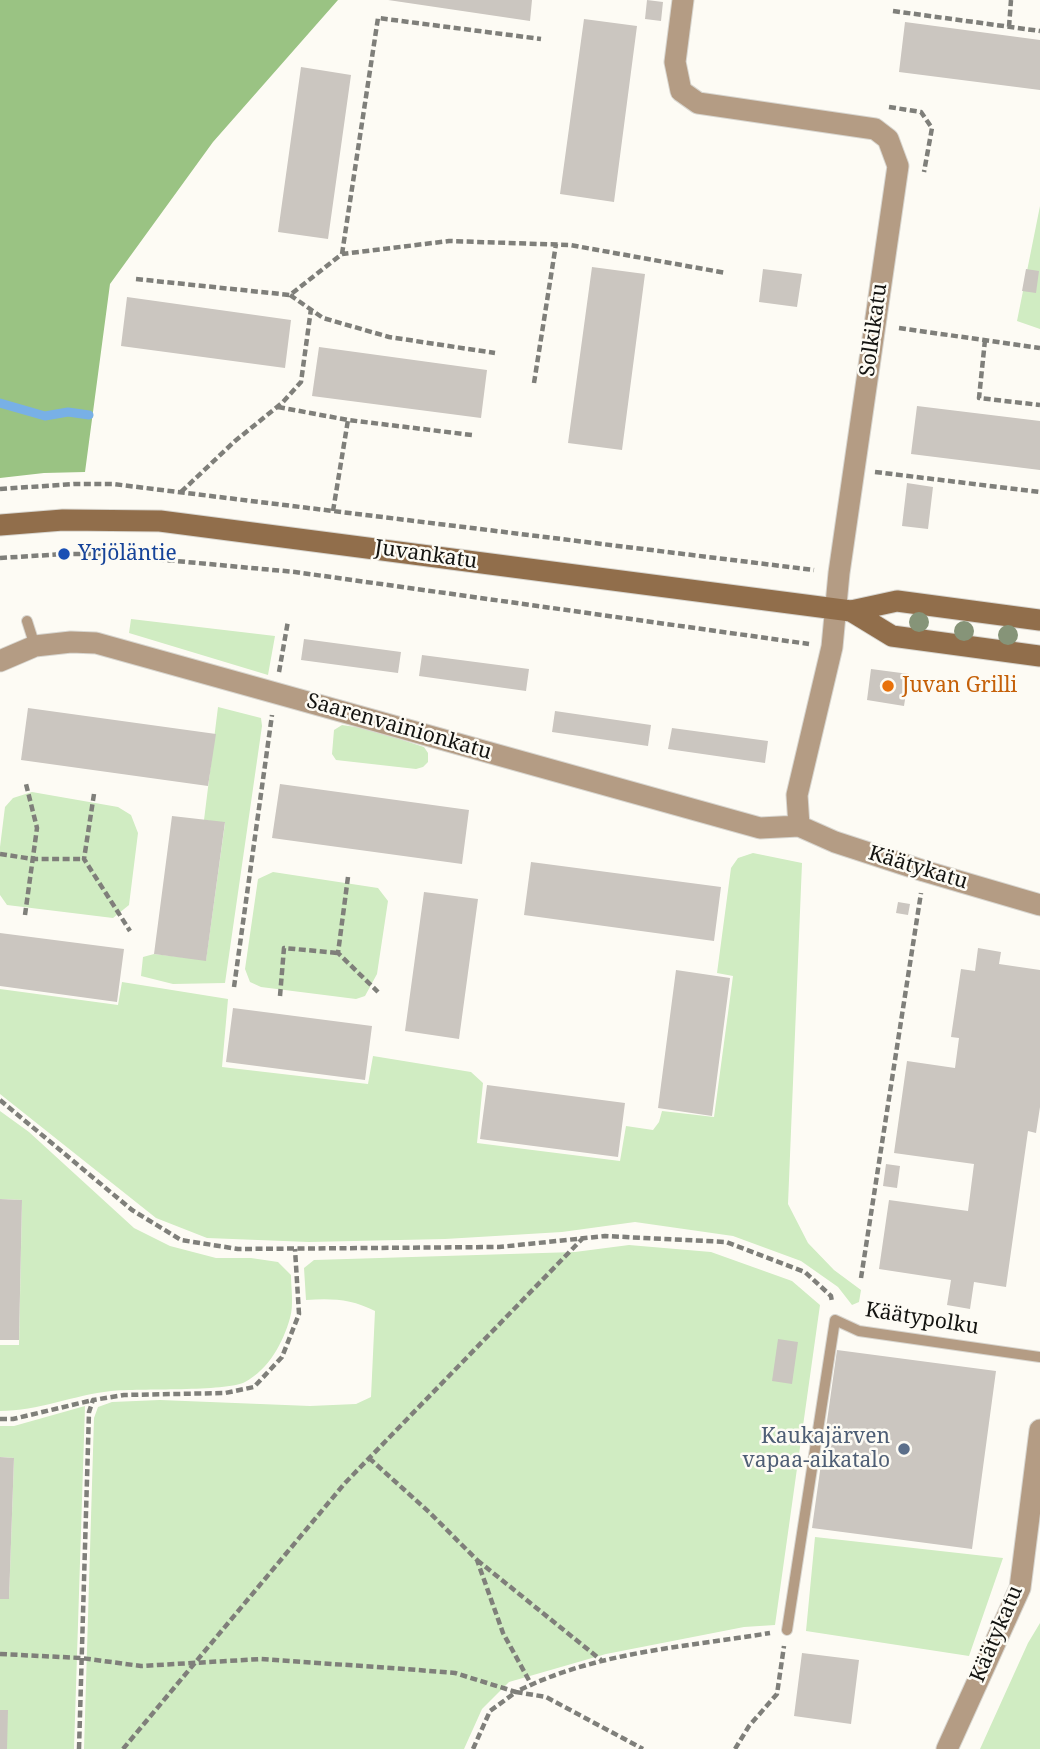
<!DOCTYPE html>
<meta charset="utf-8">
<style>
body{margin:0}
canvas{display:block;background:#fdfbf4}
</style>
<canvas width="1040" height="1749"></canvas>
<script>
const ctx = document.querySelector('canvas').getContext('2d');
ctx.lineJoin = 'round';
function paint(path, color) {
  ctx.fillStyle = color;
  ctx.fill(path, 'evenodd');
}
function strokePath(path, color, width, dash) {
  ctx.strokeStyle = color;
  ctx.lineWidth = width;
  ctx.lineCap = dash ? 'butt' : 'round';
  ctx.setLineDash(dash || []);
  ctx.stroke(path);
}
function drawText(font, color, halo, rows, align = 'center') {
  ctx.font = font + ' "Noto Serif",serif';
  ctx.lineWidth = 5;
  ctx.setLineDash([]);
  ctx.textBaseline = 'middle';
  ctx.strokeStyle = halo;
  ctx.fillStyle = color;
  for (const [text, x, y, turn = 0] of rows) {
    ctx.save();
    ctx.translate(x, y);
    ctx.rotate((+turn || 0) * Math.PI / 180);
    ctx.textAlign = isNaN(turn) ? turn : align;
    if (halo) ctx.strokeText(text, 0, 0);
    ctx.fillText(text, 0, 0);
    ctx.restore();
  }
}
paint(new Path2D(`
 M1040 206V329L1017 321Z
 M131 619 275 636 268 675 129 633Z
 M218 707 261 718 262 726 225 983 173 984 141 976 143 957 154 954 206 960 225 823 204 820Z
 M342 725 369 729 424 747 428 753V762L423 767 416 769 336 760 332 754 334 730Z
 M32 792 118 807 131 815 138 833 129 905 113 918 7 905 0 895V847L5 807 13 798Z
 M753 853 802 863 788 1204 808 1243 834 1270 861 1290 859 1302 852 1305 838 1287 801 1261 733 1236 635 1222 562 1232 445 1239 309 1242 207 1238 156 1218 0 1094V989L118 1005 122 982 228 999 222 1067 368 1084 373 1056 471 1072 483 1083 477 1143 620 1161 626 1126 653 1130 659 1122 662 1111 714 1117 733 976 717 973 731 868 738 858Z
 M273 872 378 888 388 901 377 974 365 996 356 999 261 987 250 982 245 969 258 879Z
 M0 1111 29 1132 134 1228 170 1246 216 1258H251L278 1262 291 1275C291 1288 294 1305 290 1318 283 1343 269 1369 245 1382 225 1392 140 1388 111 1391 74 1395 38 1411 0 1411V1345H19L22 1200 0 1199Z
 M629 1245 711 1252 792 1281 820 1305 775 1625 744 1627 606 1654 509 1682 482 1709 464 1749H84L94 1418 98 1407 112 1402 160 1400 310 1406 356 1404 371 1397 375 1311C352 1299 331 1298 306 1300L304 1268 314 1260 575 1252Z
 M85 1406 74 1749H7V1710H0V1599H9L14 1458 0 1457V1426H14Z
 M815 1537 1003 1558 969 1656 806 1631Z
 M1040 1623V1749H980L1028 1643Z`), '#d0ecc2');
paint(new Path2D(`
 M0 0H338L213 142 110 284 85 472 44 473 0 478Z`), '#9ac383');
strokePath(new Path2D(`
 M0 403 45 416 68 412 89 415`), '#78b0e6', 9);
paint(new Path2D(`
 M388 0H532L530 21Z
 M647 0 663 2 661 21 645 19Z
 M584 19 637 26 614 202 560 194Z
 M905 22 1040 40V90L899 72Z
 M301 67 351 75 328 239 278 232Z
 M592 267 645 274 622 450 568 443Z
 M763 269 802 274 797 307 759 302Z
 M1026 269 1039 271 1036 293 1022 291Z
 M127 297 291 320 285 368 121 346Z
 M319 347 487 370 481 418 312 396Z
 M917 406 1040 421V470L911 454Z
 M907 483 933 487 928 529 902 526Z
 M304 639 401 652 398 673 301 660Z
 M422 655 529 669 526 691 419 676Z
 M871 669 909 674 904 706 867 700Z
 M28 708 216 734 208 786 21 760Z
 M555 711 651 725 648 746 552 732Z
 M672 728 768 741 765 763 668 749Z
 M280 784 469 810 462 864 272 838Z
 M172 816 225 822 206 961 154 954Z
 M531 862 721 887 714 941 524 915Z
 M424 892 478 899 459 1039 405 1031Z
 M898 902 910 904 908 915 896 913Z
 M0 933 124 949 117 1002 0 986Z
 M978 948 1001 952 999 964 1040 970V1107L1036 1133 1028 1131 1006 1287 974 1282 970 1309 947 1305 951 1280 879 1269 889 1200 968 1211 974 1164 894 1153 907 1061 955 1068 959 1038 951 1037 961 969 975 971Z
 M676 970 730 978 712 1116 658 1108Z
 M233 1008 372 1026 365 1080 226 1062Z
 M487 1085 625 1103 618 1157 480 1139Z
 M886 1164 900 1166 897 1188 883 1186Z
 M0 1199 22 1200 19 1340H0Z
 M778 1339 798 1342 792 1384 772 1381Z
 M837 1350 996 1371 972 1549 812 1528Z
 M0 1457 14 1458 9 1599H0Z
 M802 1653 859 1660 851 1724 794 1716Z
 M0 1710H8L7 1749H0Z`), '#cbc6c0');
const lane = new Path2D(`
 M27 621 35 646
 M787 1630 835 1320 859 1331 1040 1357`);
const street = new Path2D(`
 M683 0 675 62 681 91 698 103 875 129 888 139 898 166 839 573 832 647 797 795 799 826
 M0 661 35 646 71 642 96 643 760 828 799 826 835 842 924 871 1040 905
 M947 1749 1020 1588 1040 1430`);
const secondary = new Path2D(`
 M0 525 63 520 160 521 851 611 897 601 1040 620
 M851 611 892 636 1040 656`);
strokePath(lane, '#d8d6d0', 12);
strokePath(street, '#d8d6d0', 23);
strokePath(secondary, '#d8d6d0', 23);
strokePath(new Path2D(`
 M893 11 1040 31
 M1009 27 1011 0
 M889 107 921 112 932 128 924 172
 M342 254 378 18 541 39
 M136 279 290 295 342 254 449 241 570 245 726 273
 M290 295 323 318 389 337 495 353
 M899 328 1040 348
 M985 340 979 398 1040 405
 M534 383 556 244
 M278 407 348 420 472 435
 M875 472 1040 492
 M0 489 74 484H113L814 570
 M181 492 235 441 282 403 301 382 311 309
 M333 511 348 420
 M0 558 64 554H100L295 572 809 644
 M279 672 288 621
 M94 794 84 859 130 931
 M0 854 33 859H84
 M348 877 338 953 378 992
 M25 915 37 828 26 784
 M234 987 272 715
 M280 996 284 948 338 953
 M0 1100 132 1210 181 1240 238 1249 499 1247 605 1236 726 1242 805 1272 831 1296 832 1302
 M861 1278 921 893
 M0 1419H13L93 1400
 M369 1458 429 1512 477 1560 503 1633 531 1684
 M477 1560 601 1660
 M0 1654 81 1658 141 1666 261 1659 405 1669 455 1673 516 1692C594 1652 685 1647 770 1633
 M79 1749 89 1412 93 1400 124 1395 225 1393 254 1387 282 1357 299 1314 295 1249
 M123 1749 345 1483 582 1239
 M473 1749 490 1711 516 1692 546 1697 643 1749
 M735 1749 749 1726 777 1694 784 1646`), '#7f7f7a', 4.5, [7, 3.5]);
strokePath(lane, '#b49c84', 10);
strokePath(street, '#b49c84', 21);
strokePath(secondary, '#916e4b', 21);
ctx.fillStyle = '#869478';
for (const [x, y] of [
 [919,622],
 [964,631],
 [1008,635]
]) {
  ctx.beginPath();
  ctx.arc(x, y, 10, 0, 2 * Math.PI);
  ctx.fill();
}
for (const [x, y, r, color] of [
 [64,554,7,"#1a4fb4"],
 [888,686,7,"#e8710a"],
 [904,1449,7,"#5c6f8a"]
]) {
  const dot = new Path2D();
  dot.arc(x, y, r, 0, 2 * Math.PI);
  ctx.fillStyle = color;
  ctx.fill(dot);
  strokePath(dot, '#fdfbf4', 2.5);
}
drawText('21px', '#141411', '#fdfbf4', [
 ["Solkikatu",874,330,-82],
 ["Juvankatu",426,555,8],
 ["Saarenvainionkatu",399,727,16],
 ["Käätykatu",918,868,17],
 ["Käätypolku",922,1319,9],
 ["Käätykatu",997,1634,-67]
]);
drawText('21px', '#164399', '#fdfbf4', [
 ["Yrjöläntie",78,554]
], 'left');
drawText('21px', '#c56008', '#fdfbf4', [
 ["Juvan Grilli",902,686]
], 'left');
drawText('21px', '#4e5e75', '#fdfbf4', [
 ["Kaukajärven",890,1437],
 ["vapaa-aikatalo",890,1461]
], 'right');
</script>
